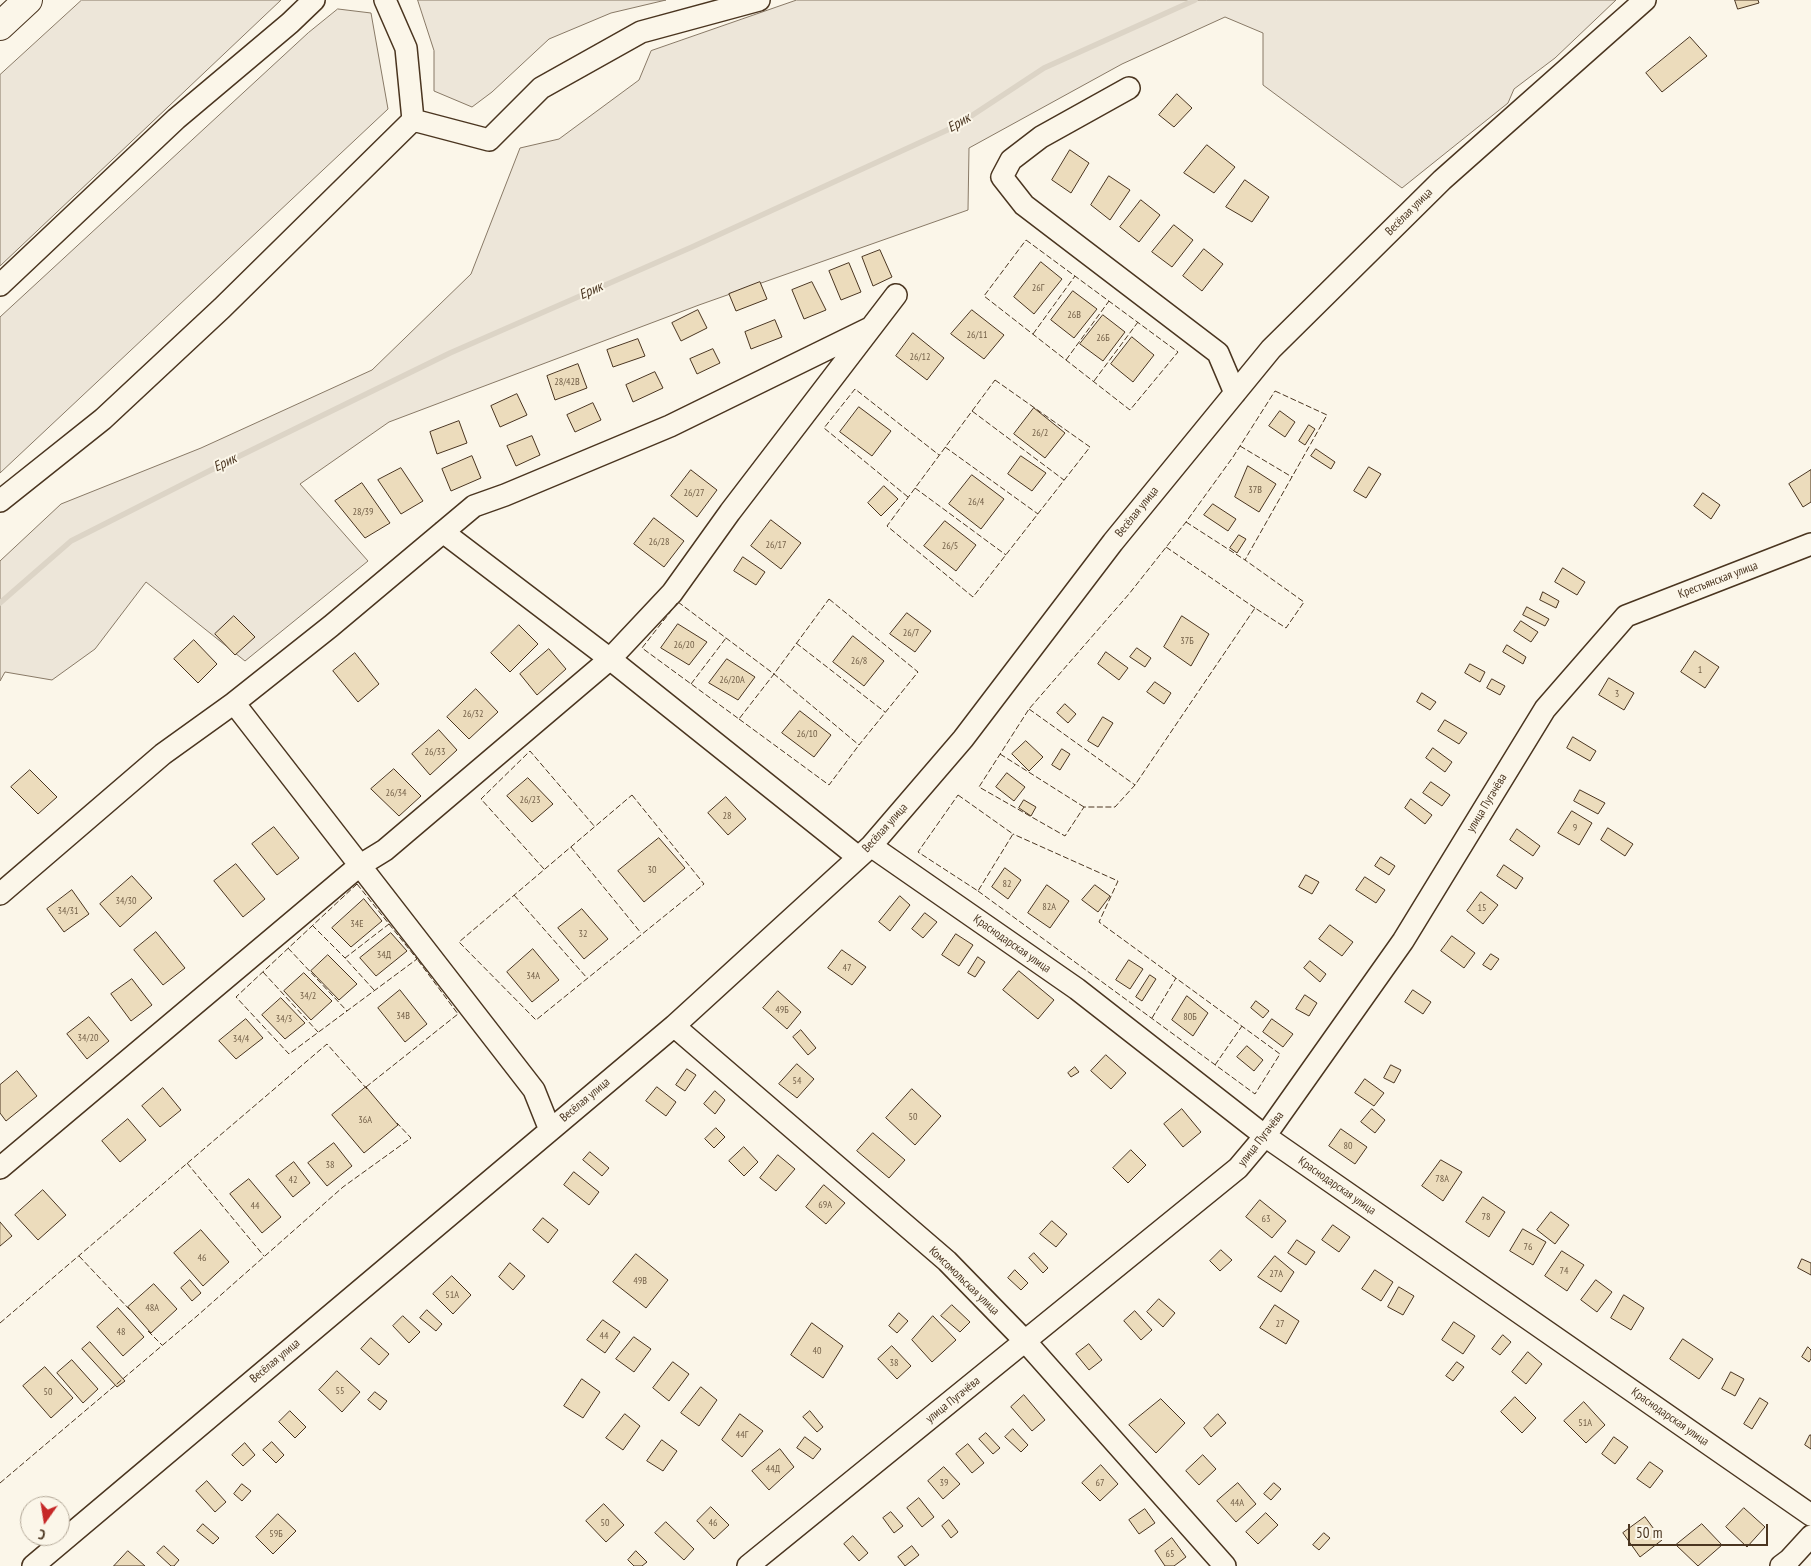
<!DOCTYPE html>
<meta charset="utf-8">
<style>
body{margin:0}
#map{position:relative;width:1811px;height:1566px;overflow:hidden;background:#fbf6e9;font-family:"PT Sans Narrow",sans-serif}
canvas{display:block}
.north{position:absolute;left:20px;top:1496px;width:50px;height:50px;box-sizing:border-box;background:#fbf6e9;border:1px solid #b4a999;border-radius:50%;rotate:193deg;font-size:14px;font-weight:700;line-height:20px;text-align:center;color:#4a3520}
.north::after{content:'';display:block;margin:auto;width:18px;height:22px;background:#c62828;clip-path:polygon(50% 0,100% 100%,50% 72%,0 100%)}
.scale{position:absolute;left:1628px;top:1524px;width:140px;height:22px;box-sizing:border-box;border:2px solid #4a3520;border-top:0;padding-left:6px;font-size:15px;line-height:18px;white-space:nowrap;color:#4a3520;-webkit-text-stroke:4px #fbf6e9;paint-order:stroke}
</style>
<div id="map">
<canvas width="1811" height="1566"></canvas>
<div class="north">С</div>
<div class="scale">50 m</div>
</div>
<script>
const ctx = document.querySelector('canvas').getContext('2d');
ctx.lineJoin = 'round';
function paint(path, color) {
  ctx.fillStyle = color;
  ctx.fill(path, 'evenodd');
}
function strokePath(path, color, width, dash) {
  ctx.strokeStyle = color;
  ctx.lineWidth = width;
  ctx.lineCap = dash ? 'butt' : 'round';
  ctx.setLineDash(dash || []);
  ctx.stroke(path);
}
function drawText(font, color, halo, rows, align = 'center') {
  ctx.font = font + ' "PT Sans Narrow",sans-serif';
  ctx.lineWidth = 4;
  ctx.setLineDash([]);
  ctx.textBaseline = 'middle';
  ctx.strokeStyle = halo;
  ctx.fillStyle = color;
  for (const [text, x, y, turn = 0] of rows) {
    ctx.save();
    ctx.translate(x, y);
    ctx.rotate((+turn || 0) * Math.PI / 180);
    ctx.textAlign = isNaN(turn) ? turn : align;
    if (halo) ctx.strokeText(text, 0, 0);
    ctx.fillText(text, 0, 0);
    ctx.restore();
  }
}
const green = new Path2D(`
 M82 0H281L0 266V75Z
 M418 0H666L611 13 549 39 492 92 472 107 434 91V51Z
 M797 0H1616L1555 58 1514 89 1508 103 1402 188 1263 85V33L1225 17 1122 64 969 148 968 210 699 305 389 422 300 484 368 561 245 661 146 582 95 649 52 680 5 672 0 681V561L61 504 201 448 372 370 471 274 520 148 559 139 639 80 651 51Z
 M338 9 371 13 388 109 0 473V317L308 33Z`);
paint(green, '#ede6d9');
strokePath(green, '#887966', 1);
strokePath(new Path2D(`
 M0 603 71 541 215 468 450 353 692 247 956 126 1044 68 1195 0`), '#dcd4c6', 5.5);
const building = new Path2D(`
 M1735 0H1758L1759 3 1738 9Z
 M1690 37 1707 56 1662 92 1646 73Z
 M1177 94 1192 108 1174 127 1159 115Z
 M1207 145 1235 167 1214 193 1184 173Z
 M1070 150 1089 163 1071 193 1052 180Z
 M1109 176 1130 190 1110 220 1091 205Z
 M1245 180 1269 197 1252 222 1226 207Z
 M1141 200 1160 215 1139 242 1120 227Z
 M1174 225 1193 240 1172 267 1152 252Z
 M1204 249 1223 264 1202 291 1183 276Z
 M880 250 892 277 873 286 862 257Z
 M1041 262 1062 279 1034 314 1014 297Z
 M849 263 861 292 841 300 829 271Z
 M760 282 767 299 736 311 729 294Z
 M812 282 826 310 804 319 792 290Z
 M1073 291 1097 309 1074 338 1051 320Z
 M698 310 707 328 681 341 672 323Z
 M972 310 1004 335 984 359 951 334Z
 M1103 315 1125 332 1103 361 1080 344Z
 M775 320 782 337 751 349 745 332Z
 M913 333 944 358 927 380 896 356Z
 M1132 337 1154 355 1133 382 1111 364Z
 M638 339 645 356 613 367 607 350Z
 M713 349 720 363 697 374 690 359Z
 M578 364 587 388 555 400 547 376Z
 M655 372 663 388 633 402 626 385Z
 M517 394 527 415 500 427 491 406Z
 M593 403 601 420 575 432 567 415Z
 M859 407 891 431 872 456 840 432Z
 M1034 408 1065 433 1045 458 1014 434Z
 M1280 411 1295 422 1285 437 1269 426Z
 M459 421 467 443 437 454 430 432Z
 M1309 425 1315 429 1305 445 1299 441Z
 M532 436 540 455 516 466 507 446Z
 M1316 449 1335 462 1331 469 1311 456Z
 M472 456 481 478 451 491 442 469Z
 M1021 456 1046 473 1032 491 1008 474Z
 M1248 466 1276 484 1259 512 1235 497Z
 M1369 467 1381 474 1366 498 1354 491Z
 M401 468 423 501 401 514 378 480Z
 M691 470 717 490 697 517 671 496Z
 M1811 470V502L1803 507 1789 484Z
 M972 475 1004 499 981 529 949 504Z
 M362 483 390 523 365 538 335 501Z
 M884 486 898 499 881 516 868 503Z
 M1703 493 1720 505 1711 519 1694 506Z
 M1213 504 1236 519 1228 531 1204 515Z
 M654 518 684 541 664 567 634 544Z
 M771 520 801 543 781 569 751 546Z
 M945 521 976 545 956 571 924 546Z
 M1239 535 1246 539 1237 553 1230 548Z
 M743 557 765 572 756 585 734 571Z
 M1563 568 1585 582 1577 595 1555 582Z
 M1543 592 1559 601 1556 608 1540 600Z
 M1527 607 1549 619 1545 626 1523 615Z
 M907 613 931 631 915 652 890 634Z
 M234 616 255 637 235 655 215 634Z
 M1182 616 1209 634 1191 666 1164 647Z
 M1521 621 1538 632 1531 642 1514 631Z
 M678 624 707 642 689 665 661 648Z
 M519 625 538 644 510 672 491 653Z
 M853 636 884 661 864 686 833 662Z
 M194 640 217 664 198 683 174 659Z
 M1507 645 1526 657 1523 664 1503 652Z
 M1137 648 1151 658 1145 667 1130 657Z
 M549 649 566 669 537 695 520 674Z
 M1695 651 1719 667 1705 688 1681 672Z
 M1106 652 1128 668 1119 680 1098 664Z
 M355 653 379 684 358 702 333 671Z
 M727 659 755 677 738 700 709 683Z
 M1470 664 1485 672 1480 682 1465 673Z
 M1609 678 1634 693 1624 710 1599 695Z
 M1492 679 1505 686 1500 695 1487 688Z
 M1155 682 1171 693 1164 704 1147 692Z
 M476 689 498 712 469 739 447 717Z
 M1422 693 1436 702 1430 710 1417 702Z
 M1065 704 1076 714 1068 723 1057 713Z
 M800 711 831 735 814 757 782 733Z
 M1103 717 1113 723 1098 747 1088 741Z
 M1445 720 1467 733 1459 744 1438 731Z
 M439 730 457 750 430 775 412 754Z
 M1573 737 1596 751 1590 761 1567 748Z
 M1026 741 1043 757 1029 771 1012 754Z
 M1433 748 1452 762 1445 772 1426 758Z
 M1062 749 1070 754 1060 770 1052 765Z
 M394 769 421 796 399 816 371 789Z
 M30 770 57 797 38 814 11 787Z
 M1007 773 1025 787 1014 801 996 787Z
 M528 778 553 804 532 822 507 796Z
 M1431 782 1450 795 1442 806 1423 793Z
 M1580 790 1605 803 1598 814 1574 801Z
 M726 797 746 819 728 835 708 813Z
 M1411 799 1432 815 1425 824 1405 808Z
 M1024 800 1036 807 1031 816 1019 808Z
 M1572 811 1592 823 1579 845 1558 833Z
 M274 827 299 858 277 875 252 844Z
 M1608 828 1633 844 1625 856 1601 840Z
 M1517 829 1540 846 1533 856 1510 840Z
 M659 838 685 868 644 902 618 871Z
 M1381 857 1395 866 1389 875 1375 866Z
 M236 864 265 899 243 917 214 881Z
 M1504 865 1523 878 1516 889 1497 876Z
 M1005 868 1021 880 1008 899 992 887Z
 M1306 875 1319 882 1312 894 1299 887Z
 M132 876 152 898 120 927 100 904Z
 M1365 877 1385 890 1376 903 1356 890Z
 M1047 885 1069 901 1050 928 1028 913Z
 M1095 885 1110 896 1098 912 1082 900Z
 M72 890 89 914 64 932 47 909Z
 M1481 892 1498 905 1483 924 1467 911Z
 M900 896 910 905 890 931 879 922Z
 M364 899 382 921 351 947 332 928Z
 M582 909 608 939 584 959 558 928Z
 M925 913 937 922 923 938 912 929Z
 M1330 925 1353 942 1342 956 1319 939Z
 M156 932 185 968 163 985 134 950Z
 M391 933 407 951 376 976 360 958Z
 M956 934 973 945 959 966 942 955Z
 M1452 936 1475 953 1464 968 1441 951Z
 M533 949 559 980 532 1002 507 972Z
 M842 950 866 967 852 985 828 968Z
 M1491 954 1499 959 1491 970 1483 965Z
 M328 955 357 984 339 1000 311 971Z
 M978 957 985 962 975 977 968 973Z
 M1129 960 1143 969 1130 989 1116 980Z
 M1310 961 1326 974 1320 982 1304 968Z
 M1019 971 1054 1000 1038 1019 1003 990Z
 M304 973 332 1001 311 1020 284 991Z
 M1150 975 1156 979 1142 1001 1136 997Z
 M132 979 152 1005 131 1021 111 994Z
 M400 990 427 1024 405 1042 378 1008Z
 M1413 990 1431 1002 1423 1014 1405 1002Z
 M778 991 801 1012 787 1029 763 1008Z
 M1305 995 1317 1003 1309 1016 1296 1009Z
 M1187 996 1208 1013 1193 1036 1172 1020Z
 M281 998 305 1023 285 1039 262 1015Z
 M1256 1001 1269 1011 1263 1018 1251 1008Z
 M89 1017 109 1041 87 1059 67 1034Z
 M246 1019 263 1038 236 1059 219 1041Z
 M1272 1019 1293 1034 1283 1047 1263 1032Z
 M801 1030 816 1048 808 1055 793 1037Z
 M1247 1046 1263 1060 1254 1071 1237 1057Z
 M1106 1055 1126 1073 1111 1089 1091 1071Z
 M797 1064 814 1079 797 1098 779 1084Z
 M1391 1065 1401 1070 1394 1083 1384 1078Z
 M1075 1067 1079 1072 1071 1077 1068 1073Z
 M687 1069 696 1075 685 1091 676 1085Z
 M17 1071 37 1096 6 1121 0 1113V1085Z
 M1365 1079 1384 1093 1374 1106 1355 1093Z
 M366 1087 398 1125 364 1153 332 1115Z
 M657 1087 676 1102 666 1116 646 1101Z
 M163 1088 181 1110 160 1127 142 1106Z
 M912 1089 941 1116 915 1145 886 1118Z
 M715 1091 725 1100 715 1114 704 1104Z
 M1182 1109 1201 1132 1183 1147 1164 1124Z
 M1372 1109 1385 1120 1375 1133 1361 1122Z
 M128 1119 146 1140 120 1162 102 1141Z
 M716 1128 725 1137 714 1148 705 1139Z
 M1341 1129 1367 1147 1355 1164 1329 1146Z
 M873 1133 905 1160 889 1178 857 1151Z
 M334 1143 352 1166 327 1186 308 1163Z
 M744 1147 758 1162 744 1176 729 1161Z
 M1131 1150 1146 1165 1128 1183 1113 1168Z
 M590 1152 609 1168 602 1176 583 1160Z
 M778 1155 795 1169 776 1191 760 1178Z
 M1441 1160 1462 1172 1443 1201 1422 1186Z
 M294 1162 310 1183 293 1197 276 1176Z
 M574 1172 599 1192 589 1205 564 1185Z
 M249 1179 281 1217 262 1233 230 1194Z
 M824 1185 845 1203 826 1224 806 1207Z
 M43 1190 66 1215 38 1240 15 1215Z
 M1483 1197 1505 1212 1489 1237 1466 1222Z
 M1260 1200 1286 1221 1272 1238 1246 1217Z
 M1551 1212 1569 1225 1555 1244 1537 1230Z
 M543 1218 558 1230 548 1243 533 1230Z
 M1052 1221 1067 1234 1056 1247 1040 1234Z
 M0 1222 12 1236 0 1246Z
 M1333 1225 1350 1237 1339 1252 1322 1240Z
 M1523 1229 1546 1242 1533 1265 1510 1251Z
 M201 1230 229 1262 203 1286 174 1253Z
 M1297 1240 1315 1252 1306 1265 1288 1253Z
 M1221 1250 1232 1260 1220 1271 1210 1261Z
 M1562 1251 1584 1265 1567 1291 1545 1276Z
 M1034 1253 1048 1268 1043 1273 1029 1258Z
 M636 1254 668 1280 646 1308 613 1282Z
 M1275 1256 1294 1272 1281 1292 1258 1277Z
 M1802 1259 1811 1263V1275L1798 1268Z
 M510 1263 525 1276 513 1290 499 1277Z
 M1015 1270 1028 1283 1021 1290 1008 1278Z
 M1375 1270 1393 1282 1381 1301 1362 1289Z
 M452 1276 471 1295 453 1314 433 1294Z
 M190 1280 201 1293 192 1301 181 1288Z
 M1596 1280 1612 1292 1597 1312 1581 1300Z
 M154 1284 177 1309 151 1333 128 1307Z
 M1399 1287 1414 1296 1403 1315 1388 1307Z
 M1624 1295 1644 1308 1631 1330 1611 1318Z
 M1159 1299 1175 1313 1163 1327 1147 1312Z
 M952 1305 970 1322 960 1332 941 1316Z
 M1275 1305 1299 1321 1286 1344 1260 1328Z
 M118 1308 144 1337 123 1356 97 1327Z
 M427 1310 442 1324 436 1331 420 1318Z
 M1135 1311 1152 1330 1141 1340 1124 1321Z
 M899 1313 908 1321 897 1333 889 1326Z
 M403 1316 420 1332 409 1343 393 1326Z
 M933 1316 956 1340 932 1362 912 1340Z
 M603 1320 620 1332 605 1353 587 1340Z
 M1454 1322 1475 1336 1463 1354 1442 1340Z
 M812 1323 843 1346 823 1378 791 1355Z
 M1503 1335 1511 1342 1500 1355 1492 1349Z
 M634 1337 651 1349 634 1372 616 1359Z
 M371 1338 389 1354 379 1365 361 1349Z
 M1683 1339 1713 1359 1699 1379 1670 1359Z
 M90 1342 125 1381 117 1387 82 1349Z
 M1089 1344 1102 1360 1089 1370 1076 1354Z
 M892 1346 911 1366 897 1379 878 1359Z
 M1808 1347 1811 1350V1359L1809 1362 1802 1357Z
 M1528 1352 1542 1364 1526 1384 1512 1372Z
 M72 1360 98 1389 83 1403 57 1373Z
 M673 1362 689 1374 669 1401 653 1388Z
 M1457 1362 1464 1367 1453 1381 1446 1376Z
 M45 1367 73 1398 51 1418 23 1386Z
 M337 1371 360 1392 342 1412 319 1390Z
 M1731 1372 1744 1379 1735 1396 1722 1389Z
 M582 1379 600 1392 583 1418 564 1406Z
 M701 1387 717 1400 699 1426 681 1413Z
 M375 1392 387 1401 380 1410 368 1400Z
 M1024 1395 1045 1420 1032 1431 1011 1407Z
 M1515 1397 1536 1418 1522 1433 1501 1412Z
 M1760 1398 1768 1403 1752 1429 1744 1424Z
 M1161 1399 1185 1423 1156 1453 1129 1425Z
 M1584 1402 1605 1425 1586 1443 1564 1421Z
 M290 1411 306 1427 295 1438 279 1422Z
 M810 1411 823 1427 817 1432 803 1417Z
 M625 1414 640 1426 623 1450 606 1438Z
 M740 1414 763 1431 742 1457 722 1440Z
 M1218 1414 1226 1423 1211 1437 1204 1428Z
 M1013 1429 1028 1445 1021 1452 1005 1437Z
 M986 1433 1000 1448 993 1454 979 1439Z
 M1810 1435H1811V1449L1805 1445Z
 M805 1437 821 1449 813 1459 797 1448Z
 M1614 1437 1628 1447 1615 1464 1602 1454Z
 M662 1440 677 1451 663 1471 647 1461Z
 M272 1442 284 1455 276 1463 263 1450Z
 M245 1443 255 1455 243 1466 232 1455Z
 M968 1444 984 1463 972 1473 956 1454Z
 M780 1449 794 1467 769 1490 752 1471Z
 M1203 1455 1216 1469 1199 1485 1186 1471Z
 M1650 1462 1663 1471 1650 1488 1637 1479Z
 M1101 1465 1118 1484 1100 1501 1082 1483Z
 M944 1467 960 1484 943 1499 928 1481Z
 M207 1481 226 1502 215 1512 196 1491Z
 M1238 1483 1256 1504 1236 1522 1217 1501Z
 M1274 1483 1281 1489 1271 1500 1264 1494Z
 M242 1484 251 1491 242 1501 234 1494Z
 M919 1498 934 1517 922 1527 907 1508Z
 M604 1504 624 1525 606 1542 586 1521Z
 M711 1507 729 1525 714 1539 697 1521Z
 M1744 1508 1765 1527 1747 1547 1726 1527Z
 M1145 1509 1155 1523 1139 1534 1129 1520Z
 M891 1512 903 1526 894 1533 883 1518Z
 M1266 1513 1278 1525 1258 1544 1246 1532Z
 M278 1514 296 1531 273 1554 256 1537Z
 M1645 1517 1662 1540 1640 1557 1623 1533Z
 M949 1520 958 1532 951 1538 942 1526Z
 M666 1522 694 1549 684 1560 655 1533Z
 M203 1524 219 1538 213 1544 197 1531Z
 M1702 1524 1722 1545 1698 1566 1676 1545Z
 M1324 1533 1330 1538 1319 1550 1313 1545Z
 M853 1536 868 1553 859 1561 844 1544Z
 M1172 1538 1186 1557 1174 1566H1165L1155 1551Z
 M164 1546 179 1560 174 1566H171L157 1553Z
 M912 1546 919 1555 905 1566 898 1557Z
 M128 1551 145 1566H114Z
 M636 1551 647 1562 642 1566H634L628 1560Z`);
paint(building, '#ecdcbc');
strokePath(building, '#4a3520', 1);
const minor = new Path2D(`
 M385 0 406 48 413 120
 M1129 88 1041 137 1011 160 1002 177 1024 205 1218 353 1235 393
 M413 120 489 140 541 88 641 32 759 0
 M0 285 176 119 290 23 314 0
 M0 501 103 419 222 308 413 120
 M443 532 610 659 858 857
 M871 846 1077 989 1265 1136 1811 1515
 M0 894 163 754 234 703
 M674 1026 947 1261 1025 1341 1225 1566
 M550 1130 534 1090 234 703 331 626 474 506 505 495 670 426 870 328
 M0 1168 359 866 385 850 610 659 672 593 730 512 896 295
 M33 1566 674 1026 871 846 963 739 1113 542 1271 349 1442 180 1645 0
 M748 1566 1238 1168 1265 1136 1403 941 1545 709 1626 616 1811 544
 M1781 1566 1789 1560 1811 1536`);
const highway = new Path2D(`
 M0 26 28 0`);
strokePath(minor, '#4a3520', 24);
strokePath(highway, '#4a3520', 30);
strokePath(minor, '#fbf6e9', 21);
strokePath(highway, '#fbf6e9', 28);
strokePath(new Path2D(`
 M1026 240 1178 352 1130 410 984 296Z
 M1033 334 1075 276
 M1066 360 1109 301
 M995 380 1090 447 973 597 887 526Z
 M1094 381 1138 322
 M1275 391 1327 415 1245 560 1304 602 1286 628 1255 608 1135 785 1115 807H1084L1065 836 979 787 1029 709 1129 594 1186 522 1233 457Z
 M972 411 1064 480
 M1240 446 1292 477
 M945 447 1038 514
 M915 488 1006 555
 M908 497 824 428 855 389 939 455
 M1186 522 1245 560
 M1166 547 1255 608
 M829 599 918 672 859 745 774 674Z
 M678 602 774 674 739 719 642 648Z
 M796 643 885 712
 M691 684 726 638
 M1029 709 1135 785
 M739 719 829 785 859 745
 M1000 754 1084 807
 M632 795 704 884 536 1020 459 942Z
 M958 795 1013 834 978 891 918 852Z
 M571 847 641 933
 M544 869 481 799 530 751 595 827
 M357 884 417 959 289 1054 236 997Z
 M978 891 1255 1094 1280 1054 1099 922 1118 881 1013 834
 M514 895 587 978
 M312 925 345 958
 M288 948 347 1011
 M263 972 318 1032
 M374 990 345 958 389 924
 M1152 1018 1176 978
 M1215 1065 1242 1026
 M366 1087 458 1014 417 959
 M187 1163 264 1256
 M79 1256 130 1310
 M0 1323 327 1044 367 1089
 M148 1331 162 1345
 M0 1483 197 1316 343 1187 411 1138 397 1123`), '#4a3520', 1, [6, 2.5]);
drawText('10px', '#725f47', null, [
 ["26Г",1038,288],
 ["26В",1074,315],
 ["26/11",977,335],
 ["26Б",1103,338],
 ["26/12",920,357],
 ["28/42В",567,382],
 ["26/2",1040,433],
 ["37В",1255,490],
 ["26/27",694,493],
 ["26/4",976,502],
 ["28/39",363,512],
 ["26/28",659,542],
 ["26/17",776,545],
 ["26/5",950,546],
 ["26/7",911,633],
 ["37Б",1187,641],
 ["26/20",684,645],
 ["26/8",859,661],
 ["1",1700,670],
 ["26/20А",732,680],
 ["3",1617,694],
 ["26/32",473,714],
 ["26/10",807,734],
 ["26/33",435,752],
 ["26/34",396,793],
 ["26/23",530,800],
 ["28",727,816],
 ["9",1575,828],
 ["30",652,870],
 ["82",1007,884],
 ["34/30",126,901],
 ["82А",1049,907],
 ["15",1482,908],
 ["34/31",68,911],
 ["34Е",357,924],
 ["32",583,934],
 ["34Д",384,955],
 ["47",847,968],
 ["34А",533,976],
 ["34/2",308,996],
 ["49Б",782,1010],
 ["34В",403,1016],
 ["80Б",1190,1017],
 ["34/3",284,1019],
 ["34/20",88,1038],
 ["34/4",241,1039],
 ["54",797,1081],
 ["50",913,1117],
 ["36А",365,1120],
 ["80",1348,1146],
 ["38",330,1165],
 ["78А",1442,1179],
 ["42",293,1180],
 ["69А",825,1205],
 ["44",255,1206],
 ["78",1486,1217],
 ["63",1266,1219],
 ["76",1528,1247],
 ["46",202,1258],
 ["74",1564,1271],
 ["27А",1276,1274],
 ["49В",640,1281],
 ["51А",452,1295],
 ["48А",152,1308],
 ["27",1280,1324],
 ["48",121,1332],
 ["44",604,1336],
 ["40",817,1351],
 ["38",894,1363],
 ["55",340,1391],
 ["50",48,1392],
 ["51А",1585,1423],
 ["44Г",742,1435],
 ["44Д",773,1469],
 ["39",944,1483],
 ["67",1100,1483],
 ["44А",1237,1503],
 ["50",605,1523],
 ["46",713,1523],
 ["59Б",276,1534],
 ["65",1170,1554]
]);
drawText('12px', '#4a3520', '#fbf6e9', [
 ["Весёлая улица",1409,212,-45],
 ["Весёлая улица",1137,512,-51],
 ["Крестьянская улица",1718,580,-21],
 ["улица Пугачёва",1487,803,-59],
 ["Весёлая улица",885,828,-48],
 ["Краснодарская улица",1012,944,35],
 ["Весёлая улица",585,1100,-40],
 ["улица Пугачёва",1261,1139,-52],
 ["Краснодарская улица",1337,1186,35],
 ["Комсомольская улица",964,1281,44],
 ["Весёлая улица",275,1361,-40],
 ["улица Пугачёва",953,1400,-39],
 ["Краснодарская улица",1670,1417,35]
]);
drawText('italic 14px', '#4a3520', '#fbf6e9', [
 ["Ерик",959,123,-30],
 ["Ерик",591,291,-24],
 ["Ерик",225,463,-26]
]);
</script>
